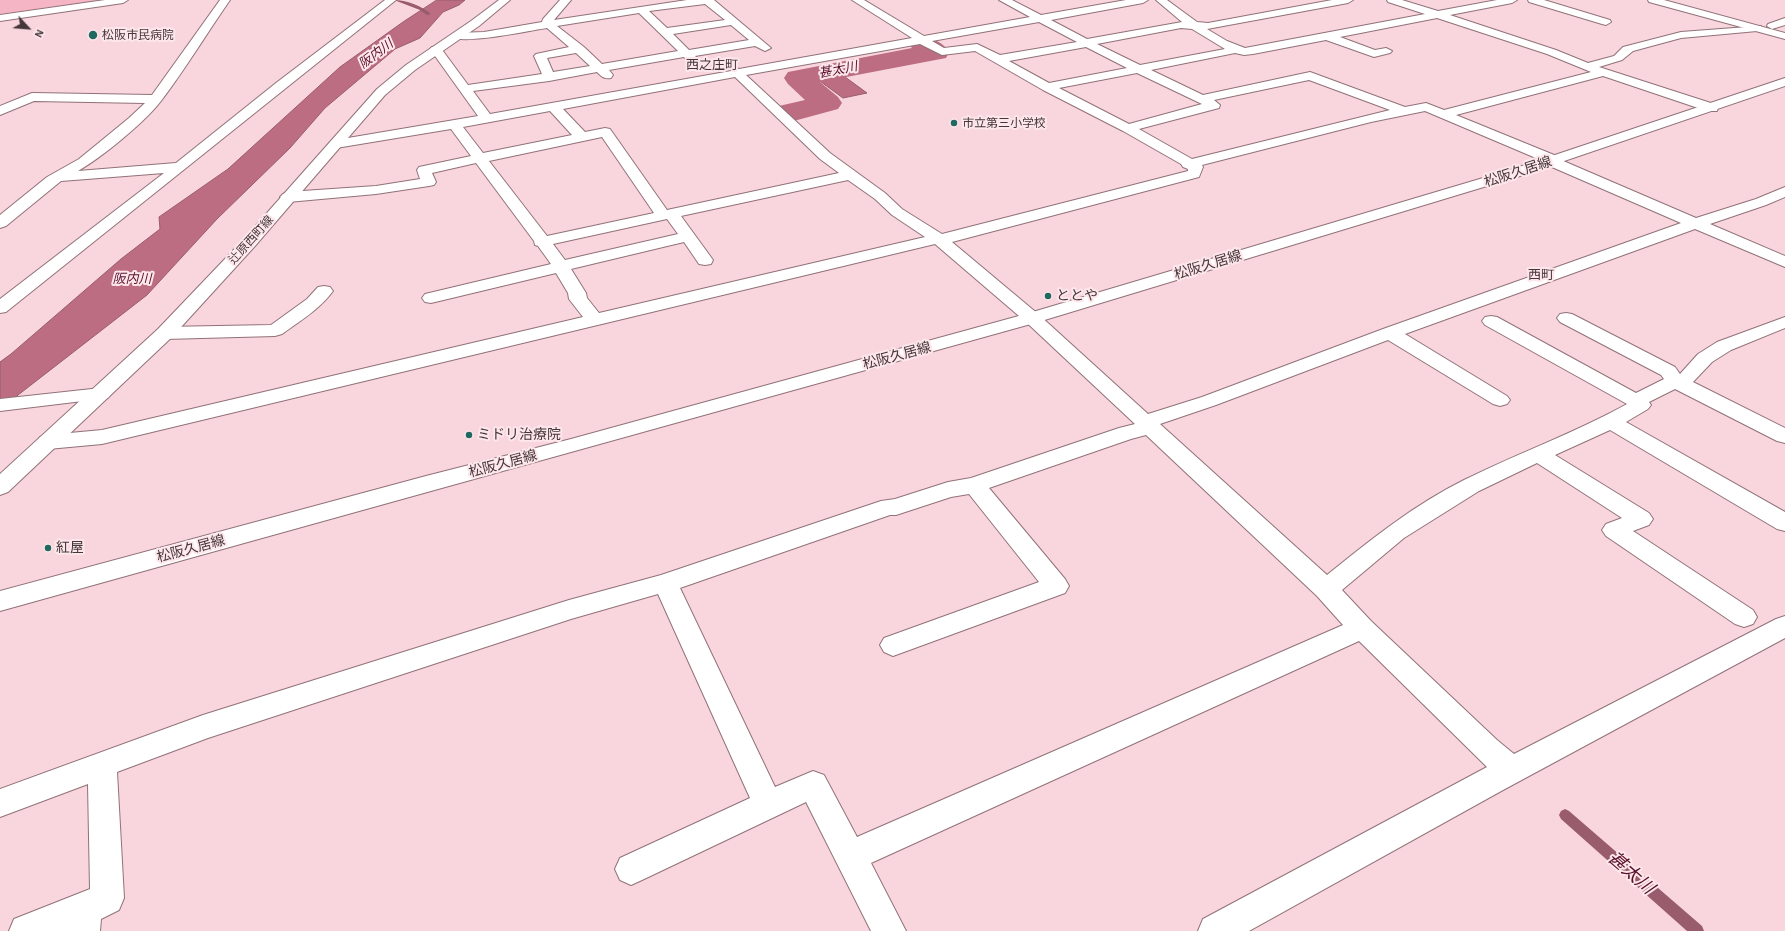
<!DOCTYPE html>
<meta charset="utf-8">
<style>
body{margin:0}
#map{position:relative;width:1785px;height:931px;overflow:hidden;background:#f9d5dd;font-family:"Alegreya Sans",sans-serif}
canvas{display:block}
.north{position:absolute;left:8px;top:8px;width:40px;height:40px;-webkit-text-stroke:3px #fde7eb;paint-order:stroke;rotate:116deg;font-size:11px;font-weight:700;line-height:16px;text-align:center;color:#443639}
.north::after{content:'';display:block;margin:auto;width:14px;height:18px;background:#443639;clip-path:polygon(50% 0,100% 100%,50% 72%,0 100%)}
</style>
<div id="map">
<canvas width="1785" height="931"></canvas>
<div class="north">N</div>
</div>
<script>
const ctx = document.querySelector('canvas').getContext('2d');
ctx.lineJoin = 'round';
function paint(path, color) {
  ctx.fillStyle = color;
  ctx.fill(path, 'evenodd');
}
function strokePath(path, color, width, dash) {
  ctx.strokeStyle = color;
  ctx.lineWidth = width;
  ctx.lineCap = dash ? 'butt' : 'round';
  ctx.setLineDash(dash || []);
  ctx.stroke(path);
}
function drawText(font, color, halo, rows, align = 'center') {
  ctx.font = font + ' "Alegreya Sans","Noto Sans JP",sans-serif';
  ctx.lineWidth = 4;
  ctx.setLineDash([]);
  ctx.textBaseline = 'middle';
  ctx.strokeStyle = halo;
  ctx.fillStyle = color;
  for (const [text, x, y, turn = 0] of rows) {
    ctx.save();
    ctx.translate(x, y);
    ctx.rotate((+turn || 0) * Math.PI / 180);
    ctx.textAlign = isNaN(turn) ? turn : align;
    if (halo) ctx.strokeText(text, 0, 0);
    ctx.fillText(text, 0, 0);
    ctx.restore();
  }
}
paint(new Path2D(`
 M0 0H101L0 14Z`), '#f5b5c4');
const water = new Path2D(`
 M437 0H465L459 5 443 12 420 38 395 49 325 108 290 148 217 219 147 295 0 409V362L11 354 121 259 160 229 159 217 228 169 340 67 403 22Z
 M841 74 867 93 843 98 817 79Z`);
paint(water, '#bc6d82');
strokePath(water, '#985c6c', 1);
paint(new Path2D(`
 M394 0C406 0 422 6 431 14L427 15 420 10Z
 M1565 809 1569 811 1702 926 1704 931H1687L1561 819 1559 815 1561 811Z`), '#985c6c');
paint(new Path2D(`
 M921 35C932 38 943 42 949 52L946 58 820 82 838 97 842 103 838 109 790 122 779 120 775 113 779 106 805 100 788 84 784 78 788 72 912 48 908 43 912 37Z`), '#bc6d82');
const minor = new Path2D(`
 M105 0H128L123 3 0 21V15Z
 M220 0H230C207 33 186 68 161 101 145 122 101 158 78 171L176 163 276 83 385 0H396L6 312 0 313V299L164 173 61 181 6 226 0 228V215L47 177 79 159 129 118 145 103 34 101 0 115V106L32 93 152 95Z
 M560 0H571L554 20 687 0H714L771 48 765 51 755 46 695 56 700 61 694 64 690 63 684 57 609 70 613 75 611 78C604 79 602 77 597 72L549 81 473 91 490 114 731 71 736 68 739 69 912 38 852 0H864L924 36 1030 17 999 0H1012L1041 15 1126 0H1148L1143 3 1051 20 1087 39 1182 22 1156 0H1167L1197 22 1208 23 1332 0H1353L1348 3 1207 29 1227 41 1245 48 1425 14 1388 2 1387 0H1402L1438 11 1497 0H1517L1512 3 1450 15 1556 50 1588 63 1614 56 1623 47 1681 32 1761 26 1762 28 1757 31 1681 38 1633 51 1622 60 1599 67 1717 105 1718 108 1717 111H1707L1603 76 1456 115 1559 157 1561 160 1696 218 1756 199 1785 187V197L1766 205 1710 224 1785 256V267L1695 229 1405 334 1507 396 1510 400 1507 404 1500 406 1493 404 1388 340 1216 405 1160 424 1327 575C1370 540 1414 505 1464 480 1518 453 1575 433 1627 404L1485 325 1482 321 1485 317 1491 316 1497 317 1636 393 1664 379 1661 375 1560 322 1557 318 1560 314 1566 313 1572 314 1675 367 1680 374 1698 354 1717 342 1785 317V328L1731 350 1712 362 1693 382 1785 428V443L1777 441 1675 389 1649 402 1651 405 1648 409 1626 422 1785 512V531L1777 529 1610 430 1555 455 1649 513 1653 519 1649 525 1633 531 1753 610 1757 617 1753 624 1744 627 1735 624 1606 536 1602 530 1606 524 1622 518 1537 463 1479 491 1404 538 1342 590 1371 621 1497 740 1514 754 1776 619 1785 616V638L1503 790 1249 931H1198L1203 919 1487 767 1359 641 871 863 906 931H871L806 802 642 880 631 885 620 880 615 869 620 858 750 798 658 594 571 619 208 738 117 772 124 898 119 910 101 919 100 931H9L14 919 90 889 88 784 0 817V789L203 715 569 600 661 575 881 501 895 499 948 482 971 478 1119 428 1135 424 1026 322 935 244 102 444 48 449 40 447 37 442 40 437 48 435 102 430 583 317 569 299 568 293 556 273 431 303 425 302 422 298 425 294 551 264 538 246 535 245 534 241 476 163 432 173 436 182 434 185 429 186 376 194 288 202 283 200 280 197 283 194 288 192 376 186 420 179 417 170 419 167 471 156 451 129 336 148 331 147 329 144 331 141 336 140 478 116 430 49 432 47H440L468 85 542 74 534 56 536 54 569 47 547 28C532 30 459 46 451 36L457 33 484 32 542 22 543 19ZM705 4 725 20 667 28 649 11ZM639 13 678 51 602 64 584 47 557 26ZM1437 18 1547 54 1591 72 1444 110 1426 103 1405 107 1310 72 1203 95 1151 70 1235 53 1244 55 1253 54 1326 40 1374 57 1390 53 1392 51 1386 48 1375 50 1340 37ZM1039 22 1077 42 1000 55 977 44 944 48 932 41ZM731 25 749 40 689 50 673 34ZM1181 28 1192 29 1225 49 1140 65 1097 44ZM920 44 942 55 975 51 1043 90 1123 131 1181 164 1183 167 1188 169V171L942 234 902 209 885 193 830 153 746 75ZM1086 47 1127 68 1049 83 1009 61ZM576 53 590 66 553 72 547 58ZM1137 73 1202 104 1129 124 1059 88ZM735 77 820 159 839 173 667 210 610 129 605 128 585 132 563 109ZM1309 80 1390 110 1192 159 1139 129 1219 108 1220 105 1214 100ZM550 111 572 135 483 153 463 127ZM1425 111 1543 161 1545 164 1681 223 1383 329 1202 397 1148 414 1038 314 952 242 1199 177 1203 167 1202 165 1371 122ZM602 137 654 213 547 236 489 161ZM848 180 875 199 892 215 925 237 599 313 587 298 586 293 571 269 684 242 699 264 705 265 711 264 713 260 681 216ZM667 219 678 234 565 260 553 244ZM1146 435 1317 596 1343 625 857 837 824 775 813 771 775 787 680 588 890 515H896L951 497 969 494 1039 582 884 638 880 645 884 652 893 656 1065 593 1069 586 1065 579 989 488 1131 439Z
 M1528 0H1544L1610 20 1611 22 1606 25 1602 24 1529 2Z
 M1785 18V25L1772 29 1767 26 1768 24Z
 M324 286 330 287 333 291C320 309 300 321 282 334L275 336 165 339 158 337 156 333 158 329 165 327 271 325 307 299 318 287Z
 M101 388 108 390 111 394 108 398 0 411V399Z`);
const major = new Path2D(`
 M499 0H510L479 26 415 70 385 95 255 246 172 337 8 492 0 495V474L158 329 243 240 377 89 406 65 471 21Z
 M1648 0H1664L1785 33V39L1649 2Z
 M1785 78V86L1520 176 1038 322 0 611V591L426 476 571 439 1026 314 1510 170Z`);
strokePath(minor, '#917279', 2);
strokePath(major, '#917279', 2);
paint(minor, '#fff');
paint(major, '#fff');
for (const [x, y, r, color] of [
 [93,35,5,"#206960"],
 [954,123,4,"#206960"],
 [1048,296,4,"#206960"],
 [469,435,4,"#206960"],
 [48,548,4,"#206960"]
]) {
  const dot = new Path2D();
  dot.arc(x, y, r, 0, 2 * Math.PI);
  ctx.fillStyle = color;
  ctx.fill(dot);
  strokePath(dot, '#fde7eb', 1.5);
}
drawText('12px', '#443639', '#fde7eb', [
 ["松阪市民病院",102,35],
 ["市立第三小学校",962,123]
], 'left');
drawText('12px', '#443639', '#fde7eb', [
 ["辻原西町線",251,240,-48]
]);
drawText('italic 13px', '#580f2b', '#fde7eb', [
 ["阪内川",376,54,-37],
 ["甚太川",838,70,-11],
 ["阪内川",132,279]
]);
drawText('13px', '#443639', '#fde7eb', [
 ["西之庄町",712,65],
 ["西町",1541,275]
]);
drawText('14px', '#443639', '#fde7eb', [
 ["松阪久居線",1518,172,-18],
 ["松阪久居線",1208,265,-17],
 ["松阪久居線",897,356,-15],
 ["松阪久居線",503,464,-15],
 ["松阪久居線",191,549,-15]
]);
drawText('14px', '#443639', '#fde7eb', [
 ["ととや",1056,296],
 ["ミドリ治療院",477,435],
 ["紅屋",56,548]
], 'left');
drawText('italic 18px', '#580f2b', '#fde7eb', [
 ["甚太川",1631,873,41]
]);
</script>
